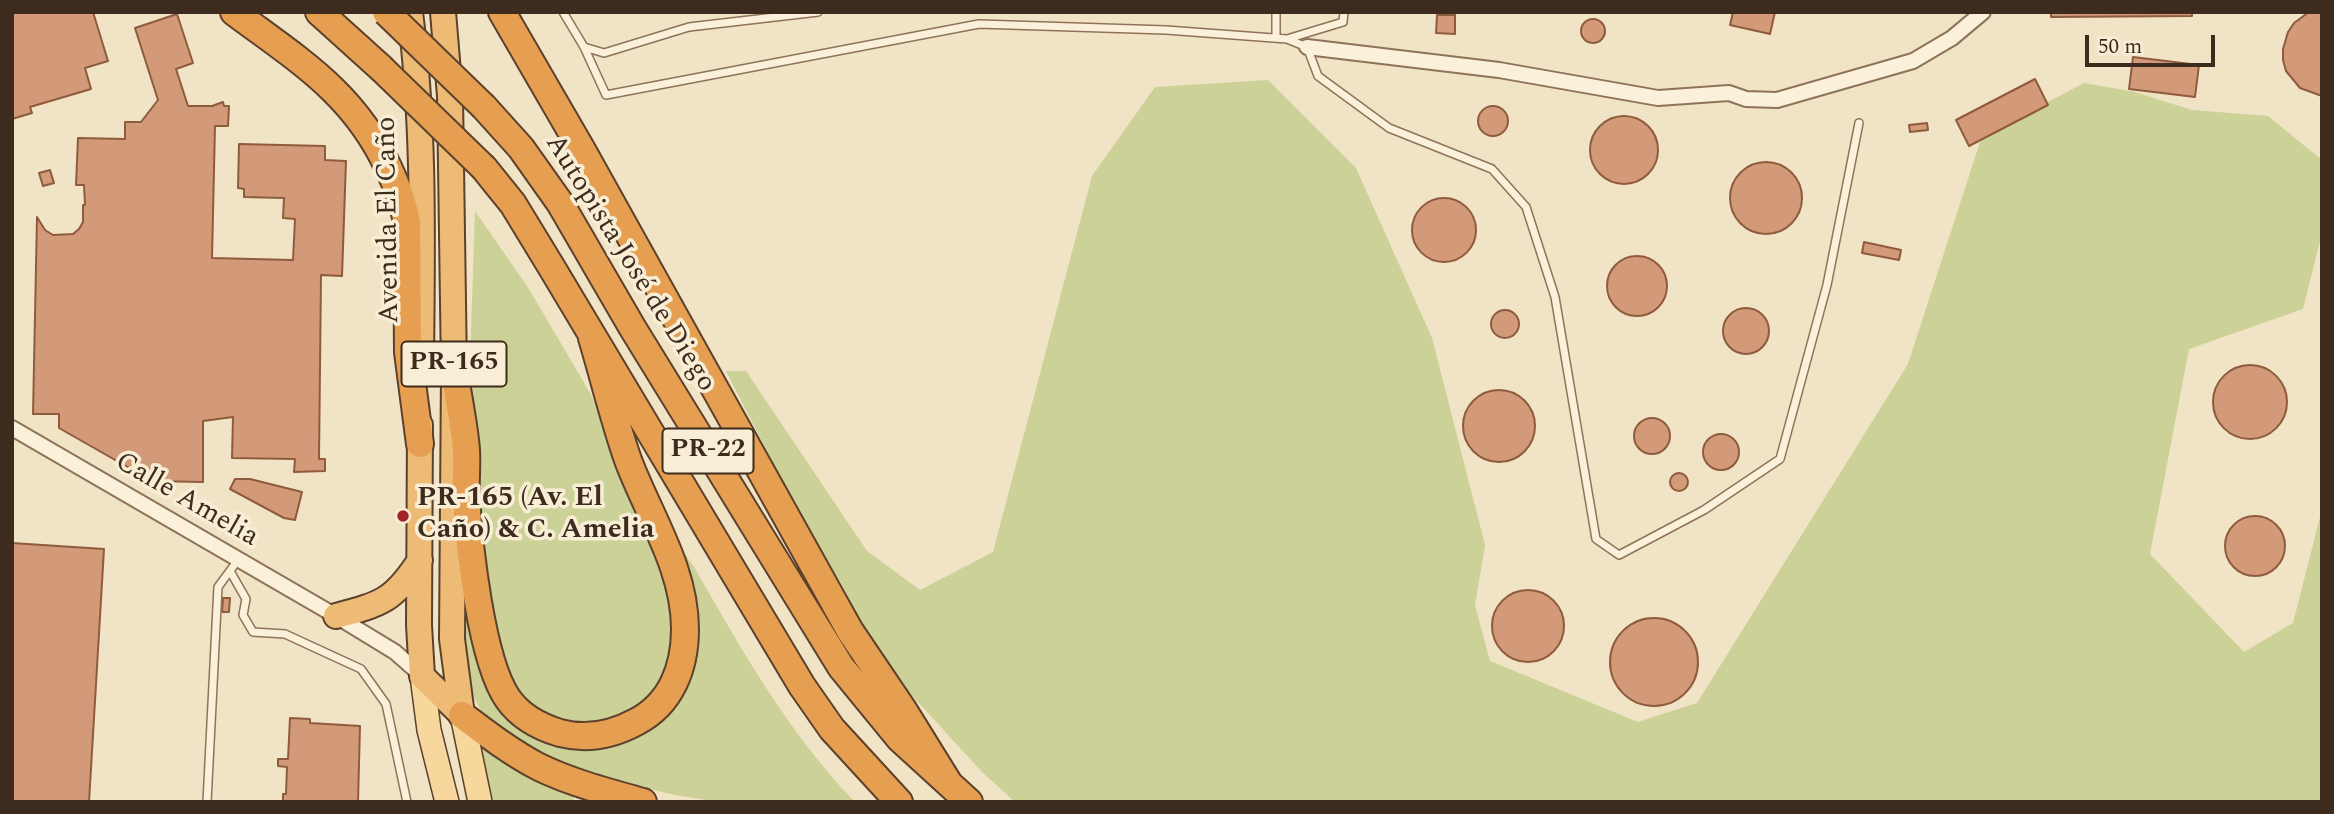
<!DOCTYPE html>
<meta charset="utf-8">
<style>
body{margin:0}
#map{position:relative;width:2334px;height:814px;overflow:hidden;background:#f1e3c5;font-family:Spectral,serif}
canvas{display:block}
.frame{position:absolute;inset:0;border:14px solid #3d2c1e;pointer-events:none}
.scale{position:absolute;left:2085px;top:35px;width:130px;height:32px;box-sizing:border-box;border:4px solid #3d2c1e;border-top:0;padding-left:9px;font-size:21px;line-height:24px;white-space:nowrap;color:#3d2c1e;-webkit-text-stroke:5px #f8edd5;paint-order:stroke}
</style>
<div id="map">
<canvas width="2334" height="814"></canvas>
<div class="frame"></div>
<div class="scale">50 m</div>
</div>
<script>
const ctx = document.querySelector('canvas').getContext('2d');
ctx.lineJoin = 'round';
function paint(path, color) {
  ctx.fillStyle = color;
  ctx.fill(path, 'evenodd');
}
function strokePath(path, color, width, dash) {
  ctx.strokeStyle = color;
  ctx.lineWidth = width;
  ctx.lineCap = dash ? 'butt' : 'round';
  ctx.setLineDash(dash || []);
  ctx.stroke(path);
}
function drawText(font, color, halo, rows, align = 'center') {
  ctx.font = font + ' Spectral,serif';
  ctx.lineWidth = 7;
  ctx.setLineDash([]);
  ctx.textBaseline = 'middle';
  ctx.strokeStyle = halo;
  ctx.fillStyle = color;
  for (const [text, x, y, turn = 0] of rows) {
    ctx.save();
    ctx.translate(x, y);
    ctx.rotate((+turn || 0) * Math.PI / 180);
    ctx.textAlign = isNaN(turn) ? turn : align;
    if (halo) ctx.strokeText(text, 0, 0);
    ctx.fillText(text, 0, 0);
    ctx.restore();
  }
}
paint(new Path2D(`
 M1268 80 1356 168 1432 338 1485 545 1475 605 1490 661 1638 722 1697 703 1908 364 1980 142 2016 119 2084 83 2135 92 2192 110 2268 116 2322 160V233L2303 309 2189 349 2150 554 2244 652 2293 623 2322 509V802H1015L982 772 884 665 842 585 795 506 726 371H746L867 551 920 590 993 552 1092 176 1155 87Z
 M475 211 529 289 590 393 620 454 676 604 668 675 639 708 617 719 588 723 567 721 543 713 523 696 501 670 471 486 470 361Z
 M683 551 694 567C742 650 788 733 855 802H720L674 795 627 783 548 758 494 725 482 713 474 697 469 680 461 594H470L477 644 555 740 674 699 679 554Z
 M479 742 563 789 573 796 574 800 489 802Z`), '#ccd197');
const building = new Path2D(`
 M12 12H93L108 61 85 68 91 89 30 107 32 113 12 119Z
 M1733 12H1775L1770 34 1730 25Z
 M2051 12H2192V16L2051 17Z
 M2309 12H2322V96L2300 88 2286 71 2283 60V49L2288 32 2294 23Z
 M177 14 193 63 176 69 188 106H212L223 102 224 106H229L228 126H215L212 258 293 260 295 219 283 218 284 198 244 197V189L238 188 239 144 325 146V160L346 161 342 276 321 275 319 459H325V471L294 472 295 459 232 458 233 417 203 421V482L152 481 59 428V414H33L37 217 45 230 53 235 73 234 79 229 83 222V205H85L84 185H76L78 138 125 139V122H141L158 100 135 28Z
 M1437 15H1455V34L1436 33Z
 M1581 31a12 12 0 1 1 24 0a12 12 0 1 1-24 0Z
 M2133 57 2199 65 2195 97 2129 89Z
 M2035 79 2048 105 1969 146 1956 120Z
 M1478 121a15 15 0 1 1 30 0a15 15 0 1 1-30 0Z
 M1590 150a34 34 0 1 1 68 0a34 34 0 1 1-68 0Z
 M1927 123 1928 130 1910 132 1909 125Z
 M1730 198a36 36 0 1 1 72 0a36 36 0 1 1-72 0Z
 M50 170 54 183 43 186 39 173Z
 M1412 230a32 32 0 1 1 64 0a32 32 0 1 1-64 0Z
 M1864 242 1901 250 1899 260 1862 253Z
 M1607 286a30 30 0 1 1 60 0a30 30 0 1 1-60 0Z
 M1723 331a23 23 0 1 1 46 0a23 23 0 1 1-46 0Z
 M1491 324a14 14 0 1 1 28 0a14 14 0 1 1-28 0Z
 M2213 402a37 37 0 1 1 74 0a37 37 0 1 1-74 0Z
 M1463 426a36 36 0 1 1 72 0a36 36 0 1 1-72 0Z
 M1634 436a18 18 0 1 1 36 0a18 18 0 1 1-36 0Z
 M1703 452a18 18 0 1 1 36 0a18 18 0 1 1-36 0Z
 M1670 482a9 9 0 1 1 18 0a9 9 0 1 1-18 0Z
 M235 479H250L302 492 295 520 284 518 230 489Z
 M2225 546a30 30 0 1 1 60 0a30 30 0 1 1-60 0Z
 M12 543 104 549 89 802H12Z
 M1492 626a36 36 0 1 1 72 0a36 36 0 1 1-72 0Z
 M223 598H230L229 612H222Z
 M1610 662a44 44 0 1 1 88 0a44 44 0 1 1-88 0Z
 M290 718 310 719V723L360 726 358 802H283V794H286L287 767 278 766V759H288Z`);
paint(building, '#d29a78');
strokePath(building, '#8f5b3d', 2);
const service = new Path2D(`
 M563 12 584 47 606 95 979 24 1166 30 1287 39 1343 22 1344 12
 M1276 12V38
 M1287 39 1307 47 1318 76 1389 128 1492 169 1526 207 1555 297 1596 539 1619 555 1704 510 1780 459 1827 285 1859 123
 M584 47 604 53 689 27 818 12
 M230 571 246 599 243 615 253 632 285 634 361 669 386 704 407 802
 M207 802 218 587 238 560`);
const minor = new Path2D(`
 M1307 47 1499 70 1658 98 1729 93 1746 99 1777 100 1913 61 1952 38 1983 12
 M12 428 336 616 395 652 421 675`);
const primary = new Path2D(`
 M422 676 429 730 447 802
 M462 715 480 802`);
const trunk = new Path2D(`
 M410 12C425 129 422 247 421 365
 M443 12 450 96 454 371 452 639 462 715
 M420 425 419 625 422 676 462 715
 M336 616C381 604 394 601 420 560`);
const motorway = new Path2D(`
 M234 12C298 60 353 92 388 167 397 186 404 203 407 224L408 352 420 444
 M319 12 381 68
 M502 12 582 150 850 631 904 711 948 782
 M484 107 521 148 560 203 632 327 841 667 900 739 969 802
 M484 168 513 204 552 268 802 686 832 729 899 802
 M454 371C458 397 464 424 466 450 467 466 465 482 466 498 469 545 481 661 508 699 520 716 540 727 560 733 587 740 612 735 636 722 671 704 685 668 685 629 685 568 649 516 628 460 614 420 604 378 592 338
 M462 715C487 734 512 753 539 767 572 783 608 792 643 802`);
strokePath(service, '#8e7359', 10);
strokePath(minor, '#8e7359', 18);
strokePath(primary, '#5c412d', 26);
strokePath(trunk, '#5c412d', 28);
strokePath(motorway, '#5c412d', 30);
strokePath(service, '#fbf0d9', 7);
strokePath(minor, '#fbf0d9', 14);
strokePath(primary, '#f7d79b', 23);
strokePath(trunk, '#eebb76', 24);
strokePath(motorway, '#e69f50', 26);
const motorwayBridge = new Path2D(`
 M386 12 484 107
 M381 68 484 168`);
strokePath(motorwayBridge, '#5c412d', 30, []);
strokePath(motorwayBridge, '#e69f50', 26);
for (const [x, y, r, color] of [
 [403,516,7,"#a2242a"]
]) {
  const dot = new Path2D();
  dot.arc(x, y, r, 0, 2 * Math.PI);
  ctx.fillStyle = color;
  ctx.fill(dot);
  strokePath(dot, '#f8edd5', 2.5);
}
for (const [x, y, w] of [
 [454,364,105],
 [708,451,91]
]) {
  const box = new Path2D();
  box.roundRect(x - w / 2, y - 22.5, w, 45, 5);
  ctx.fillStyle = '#f8edd5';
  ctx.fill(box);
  strokePath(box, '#3d2c1e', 2);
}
drawText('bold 26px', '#3d2c1e', null, [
 ["PR-165",454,364],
 ["PR-22",708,451]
]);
drawText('28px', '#3d2c1e', '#f8edd5', [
 ["Avenida El Caño",390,220,-91],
 ["Autopista José de Diego",629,264,58],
 ["Calle Amelia",186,501,30]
]);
drawText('bold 28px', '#3d2c1e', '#f8edd5', [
 ["PR-165 (Av. El",417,500],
 ["Caño) & C. Amelia",417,532]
], 'left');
</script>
